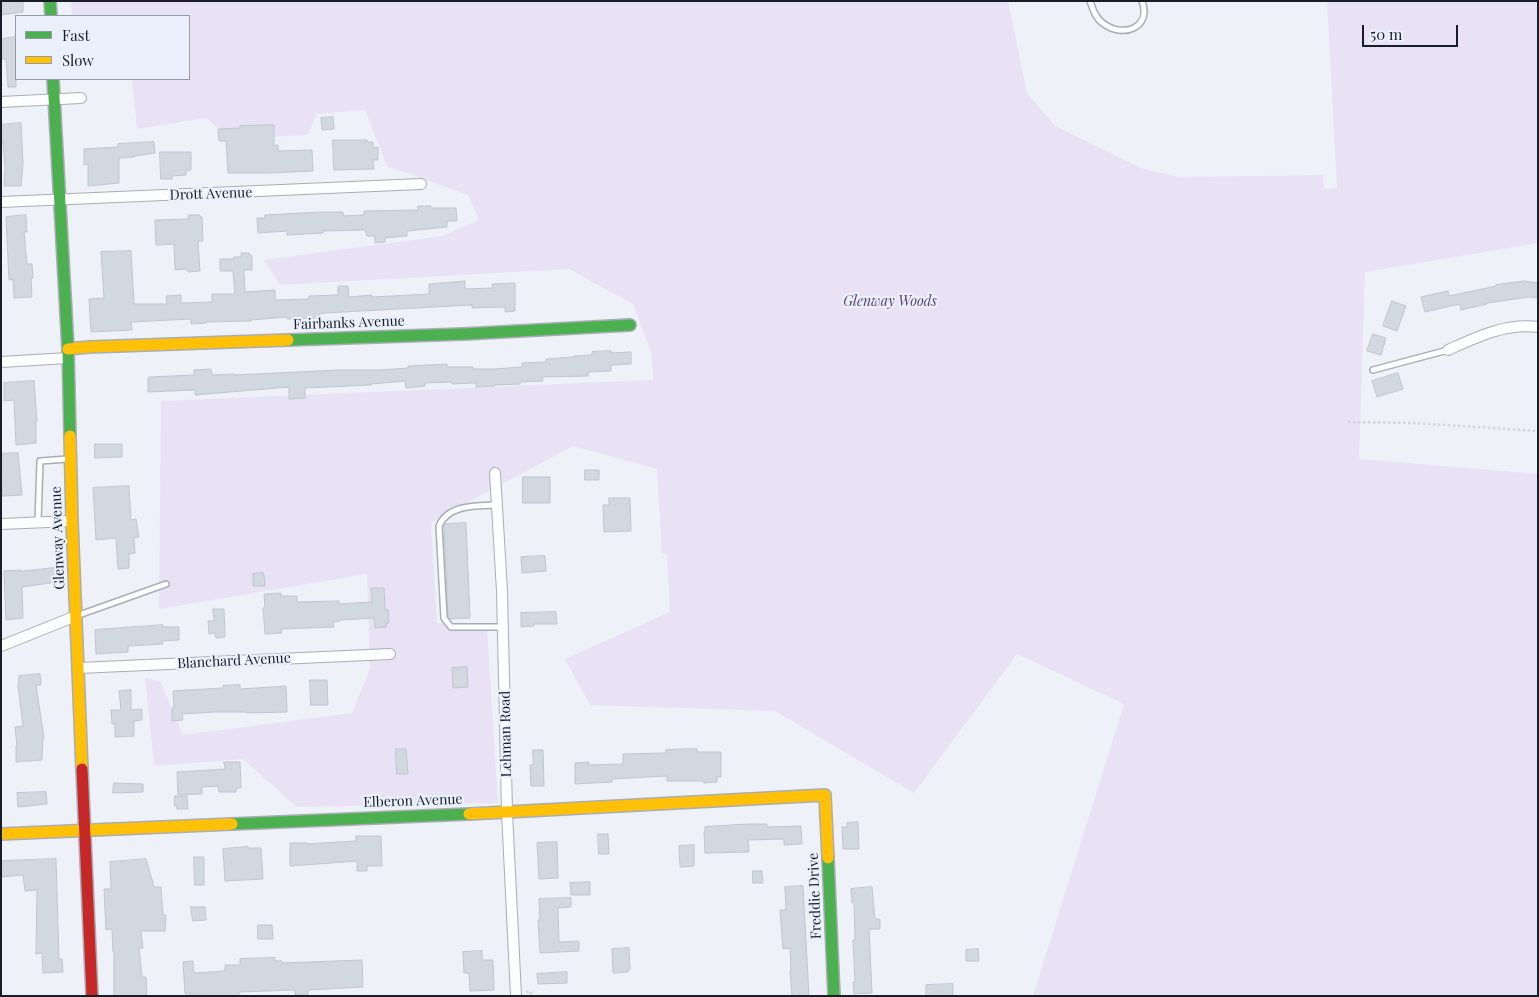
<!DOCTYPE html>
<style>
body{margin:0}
#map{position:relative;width:1539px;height:997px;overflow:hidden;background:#eef1f8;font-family:"Playfair Display",serif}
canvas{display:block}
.frame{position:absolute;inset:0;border:2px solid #181d28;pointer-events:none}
.legend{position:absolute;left:15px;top:15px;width:175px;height:65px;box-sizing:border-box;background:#eaf0fc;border:1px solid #969ca7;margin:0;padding:6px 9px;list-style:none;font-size:15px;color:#181d28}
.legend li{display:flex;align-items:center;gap:10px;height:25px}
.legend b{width:25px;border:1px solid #969ca7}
.scale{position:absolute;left:1362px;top:25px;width:96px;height:22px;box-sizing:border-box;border:2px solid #181d28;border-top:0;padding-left:6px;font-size:15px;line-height:18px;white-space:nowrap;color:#181d28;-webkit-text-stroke:4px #eaf0fc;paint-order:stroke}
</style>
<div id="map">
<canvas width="1539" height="997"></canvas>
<div class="frame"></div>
<ul class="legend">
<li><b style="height:6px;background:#4caf50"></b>Fast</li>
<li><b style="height:6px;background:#ffc107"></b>Slow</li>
</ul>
<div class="scale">50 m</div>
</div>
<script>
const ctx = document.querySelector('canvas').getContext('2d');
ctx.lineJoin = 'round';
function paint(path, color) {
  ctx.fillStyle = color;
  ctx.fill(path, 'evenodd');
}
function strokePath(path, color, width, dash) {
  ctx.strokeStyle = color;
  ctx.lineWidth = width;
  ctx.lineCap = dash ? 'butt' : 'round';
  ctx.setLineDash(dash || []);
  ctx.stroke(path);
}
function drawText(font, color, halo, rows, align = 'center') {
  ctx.font = font + ' "Playfair Display",serif';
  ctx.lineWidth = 4.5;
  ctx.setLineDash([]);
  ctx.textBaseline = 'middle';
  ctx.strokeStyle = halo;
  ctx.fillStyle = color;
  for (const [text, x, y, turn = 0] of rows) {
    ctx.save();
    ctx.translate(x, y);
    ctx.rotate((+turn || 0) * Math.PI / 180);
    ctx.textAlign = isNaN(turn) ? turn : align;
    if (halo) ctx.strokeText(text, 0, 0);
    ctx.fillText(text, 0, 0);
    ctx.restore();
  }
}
paint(new Path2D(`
 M71 1H1008L1027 93 1055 126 1141 168 1178 177 1323 175 1324 189 1337 188 1327 1H1538V243L1365 272 1359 459 1538 474V996H1033L1124 704 1017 654 914 793 775 711 590 705 565 659 670 612 667 554H662L657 469 573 446 431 522 437 623 487 628 498 803 297 807 243 759 154 766 145 678 160 681 183 735 352 713 370 669 367 574 159 609 161 401 653 380 652 355 633 304 569 269 280 285 264 260 442 236 479 220 468 195 387 166 365 110 317 114 308 135 229 139 207 118 137 129 132 79H189V16H72Z`), '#e9e2f5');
const building = new Path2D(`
 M1 1H23V12L1 15Z
 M16 37V87H8L6 59H1V39Z
 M333 117 334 129 322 130 321 118Z
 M21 123 23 164 21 186H4L5 167 3 142H1V125Z
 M262 125H274V146L278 145V151L312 150 313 171 270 173H228L226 141H219L218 129 240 128V126Z
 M333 140H367V142H373V148L378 147V160H373L374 169 334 170Z
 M154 142 155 153 134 156V157L119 158V183L88 186V164L84 165V149L118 147V144Z
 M160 152H191V170H186V175L172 176V179H161Z
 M418 206H431V208H456L457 221H447V227L407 231V236L385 238V242L375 243V236H367L365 230 323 231V233L287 235V231L258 233 257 218H265V215L321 212H343V216L364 215V211L418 210Z
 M26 215 27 232H24L27 264H32L33 278H31L32 297 14 298 13 279 9 280 6 217Z
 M189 215H200V217H202L203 241H198L200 271 188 272 187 269 175 270 174 244 156 245 155 220 188 219Z
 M131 251 134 304H167L166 296 181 295V303L212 302V294H235L233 271H220V259H234V257H241V253H249L252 256V270H244L245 292 275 290V300L309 299V296L338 295V286H348L349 297 372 295V297L429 294V284L465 281V289L493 288 492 284 515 283V311L505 312V307L472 308V305L453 306 325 313 319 314V318L287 319V317L251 320V321L206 322V323L191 324V319L131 322 132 330 91 332 89 299 104 298 101 252Z
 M1524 281 1538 283V298L1529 297 1487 303V304L1461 310 1460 304 1425 312 1421 297 1448 291 1449 296 1496 286V285Z
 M1392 301 1406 306 1397 331 1383 326Z
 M1373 334 1386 338 1381 355 1367 351Z
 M611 351V353L631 352V364L611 365V371L588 372V376L542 377 543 381 520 382V384L495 385V386L476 387V383L452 384V382L425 383V386L406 388 405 381 371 384V385L305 388V398L289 399V387L195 395V390L148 392V378L149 377 194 375V370L211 369 212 375 234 374V375L339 370H381L408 368V366L447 364V367H473V369H494L522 367V363L546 362V359L574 357V356L592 355V352Z
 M1398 373 1403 389 1377 397 1372 381Z
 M34 381 37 421H36V443L16 445 14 400 4 401V383Z
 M95 444H122V457L95 458Z
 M18 453 22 495 2 496 1 454Z
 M585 470H599V480H585Z
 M523 477H550V503H523Z
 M129 486 131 520 136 519 139 537 134 538 135 553 129 554V568L118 569 116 538 96 540 93 488Z
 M609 498H630L631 531 604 532 603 505H609Z
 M466 523 470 618 450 619 448 616 444 527 445 524Z
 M545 556 546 571 522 573 521 557Z
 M54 568 57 582 22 587 23 618 6 620 4 571 21 570V571Z
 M263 573V575H264L265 586H253V574Z
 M371 588H384L385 610 388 609 389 623H386V627L375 628 374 618 340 620V621L333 622 334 627 281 629 282 633 265 634 263 608H265L264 594 281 593V596H297V602L339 601V604L372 602Z
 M213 609H224L225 637 216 638 215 633 209 634 208 621H214Z
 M556 612 557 624H534V626L521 627V613Z
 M163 625V627H179V640L162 641 163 644 128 646V652L96 654 95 630Z
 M467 667 468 687 453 688 452 668Z
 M40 674 41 685H36L44 738H43L42 760 16 762V746H17L15 727 23 726 18 686 19 676Z
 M310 680H327L328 705H311Z
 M240 685V689L286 686 287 712 246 713V712H215L182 714 183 720 172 721V708H174L173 691 206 689 223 688V686Z
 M131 690V710L142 709V720L134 721V736L115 737V723L112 724 111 710H121L119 691Z
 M396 749H406L408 774H397Z
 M697 749V752H721V777H717V782L704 783V781H667V776L612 779V782L575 784V763L589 762V765L623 764V754L666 753V750Z
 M533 750H543L544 786H531L530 765H533Z
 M224 762H240L241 788H236V792H219L218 786 202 787V794L178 795 177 772 225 769Z
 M114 783 143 784V792L113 793Z
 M46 792 47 804 18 807 17 793Z
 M175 796H187L188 809H177V806H175Z
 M858 822 859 849H843L842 827H847V823Z
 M749 824H767V827L801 826 802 844 784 845V839L748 840 749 852 705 853 704 832H705V827Z
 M598 834H608L609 854H599Z
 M356 836H381L382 866H367V871H357V861L290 866V843H307V844L356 841Z
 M557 842 558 878 539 879 537 843Z
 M694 845V866L680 867 679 846Z
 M248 847V848H261L263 879 225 881 223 849Z
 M194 857H204V885H195Z
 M56 859 59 959H62L63 972 43 973 42 953 36 954 37 890 25 891 23 875 1 877V861Z
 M146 859 154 887H161L163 915H166L165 931H141L143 948H139L142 977H146L147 996H114V952H113L112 929 106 930 104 889H111L110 862Z
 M753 871H762L763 883H753Z
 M590 882V895H571L570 883Z
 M803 886 809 996H792L790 971H791L790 948 783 949 780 910H786L785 887Z
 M872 887 875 919H880V929H869L872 993 854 994 853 982H855L853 940H855L854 903H852L851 889Z
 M571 898V907L558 908 559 942 579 941V951L540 953 538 920H540L539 899Z
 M191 907H205L206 920 193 921Z
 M258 925H272L273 939H258Z
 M629 948 630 970H628V972L613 973 612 949Z
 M978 949 979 961H966V950Z
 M482 951V960H493L494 990 470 991 469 973H464L463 952Z
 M275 958V961H282V963L362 960 363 987 308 990V995H295V990L239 992V996H200V994H185L183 962 193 961 194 973 225 971V965H240V959Z
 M567 972V983L538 984 537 974Z
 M953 984V996H926V985Z`);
paint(building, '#d1d8e0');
strokePath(building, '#bfc6ce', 1);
const lane = new Path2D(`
 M1090 1C1093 10 1096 19 1104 24 1123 38 1152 28 1142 1
 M1373 370 1448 350
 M497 505C477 506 448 504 439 526L444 618 451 627H503
 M38 522 40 461 67 459
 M79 615 166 584`);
const street = new Path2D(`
 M1 102 81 98
 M1 202 421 184
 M1448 350C1477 337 1505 323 1538 327
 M1 362 68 358
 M495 473 502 591 507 812 516 996
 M1 524 72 521
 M1 646 76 616
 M79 668 390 654`);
const fast = new Path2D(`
 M50 1 51 16
 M53 79 68 349 70 436
 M288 340 464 334 630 325
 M232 824 469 814
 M828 858 834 996`);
const slow = new Path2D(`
 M68 349 89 347 288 340
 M70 436 72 521 82 769
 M469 814 825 795 828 858
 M1 834 232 824`);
const jam = new Path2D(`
 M82 769 92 996`);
strokePath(lane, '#a9adb5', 8);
strokePath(street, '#a9adb5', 12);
strokePath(fast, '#a9adb5', 14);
strokePath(slow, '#a9adb5', 14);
strokePath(jam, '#a9adb5', 14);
strokePath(new Path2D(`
 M1348 422 1415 423 1538 431
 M526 992H531V996`), '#d4d6d9', 2.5, [2.5, 2.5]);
strokePath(lane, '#fcfdfe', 5);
strokePath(street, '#fcfdfe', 10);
strokePath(fast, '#4caf50', 11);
strokePath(slow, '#ffc107', 11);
strokePath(jam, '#c62828', 11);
drawText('14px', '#181d28', '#eaf0fc', [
 ["Drott Avenue",211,194,-2],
 ["Fairbanks Avenue",349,323,-2],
 ["Glenway Avenue",58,538,-92],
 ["Blanchard Avenue",234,661,-3],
 ["Lehman Road",506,734,-91],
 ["Elberon Avenue",413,801,-2],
 ["Freddie Drive",815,896,-92]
]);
drawText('italic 14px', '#5b3b72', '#eaf0fc', [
 ["Glenway Woods",890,302]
]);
</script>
